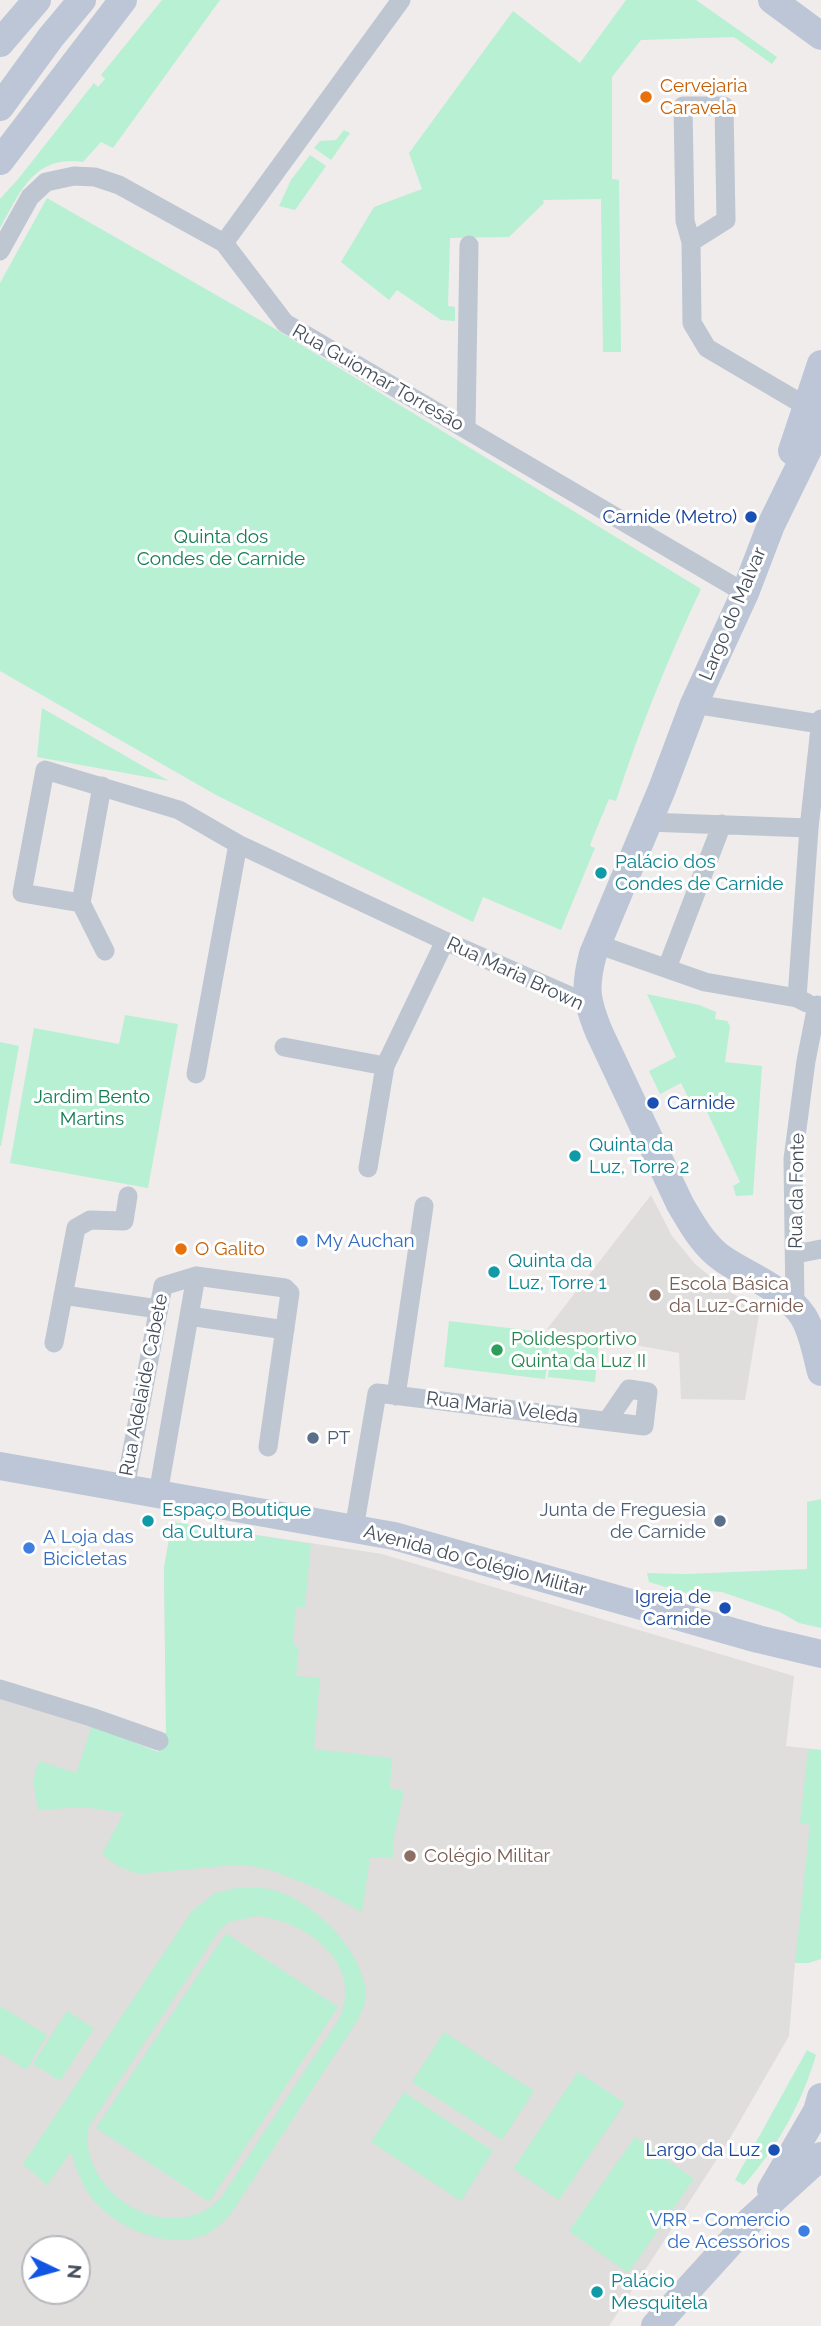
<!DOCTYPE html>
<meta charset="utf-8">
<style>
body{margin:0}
#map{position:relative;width:821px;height:2326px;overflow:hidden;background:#efeceb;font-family:Raleway,sans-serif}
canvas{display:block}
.north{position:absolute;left:21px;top:2235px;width:70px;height:70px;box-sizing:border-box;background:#fff;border:2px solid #b4b8bd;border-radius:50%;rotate:95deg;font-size:19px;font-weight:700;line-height:28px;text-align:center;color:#444d5a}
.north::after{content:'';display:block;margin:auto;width:24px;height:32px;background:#1156e3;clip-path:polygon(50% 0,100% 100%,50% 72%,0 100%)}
</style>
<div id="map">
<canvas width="821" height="2326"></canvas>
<div class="north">N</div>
</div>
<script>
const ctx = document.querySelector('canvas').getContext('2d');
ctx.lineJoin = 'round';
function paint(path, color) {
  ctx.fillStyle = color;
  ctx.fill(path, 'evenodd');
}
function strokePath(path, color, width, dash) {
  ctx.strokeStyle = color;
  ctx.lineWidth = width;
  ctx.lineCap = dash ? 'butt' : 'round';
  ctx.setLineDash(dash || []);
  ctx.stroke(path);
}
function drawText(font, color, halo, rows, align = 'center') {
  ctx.font = font + ' Raleway,sans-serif';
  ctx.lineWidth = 6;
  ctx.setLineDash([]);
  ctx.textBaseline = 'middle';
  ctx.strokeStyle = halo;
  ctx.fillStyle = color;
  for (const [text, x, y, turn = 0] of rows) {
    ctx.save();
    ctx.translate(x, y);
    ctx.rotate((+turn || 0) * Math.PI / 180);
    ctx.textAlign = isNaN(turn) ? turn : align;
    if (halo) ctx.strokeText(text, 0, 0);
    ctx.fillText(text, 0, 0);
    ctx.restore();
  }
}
paint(new Path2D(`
 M651 1195 672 1236 695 1264 728 1291 760 1308 745 1400 681 1399 679 1353 547 1329Z
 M172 1522 382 1554 794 1676 786 1746 821 1750V1959L808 1963H795L789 2036 726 2145 609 2326H0V1696L92 1726 158 1752 166 1732 164 1568ZM35 2249H77V2291H35Z`), '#e0dddd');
paint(new Path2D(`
 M162 0H220L113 148 101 142 83 162C34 155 21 191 0 228V199L19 178 94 83 98 87 105 79 101 75Z
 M626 0H696L777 57 772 64 734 37 641 40 612 77V179L619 180 621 352H603L601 199 543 200 544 203 509 237 450 238 448 306 455 307V321L441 320 397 290 389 300 341 262 374 207 422 189 409 153 513 11 580 63Z
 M344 130 350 133 331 160 314 148 320 141 336 140Z
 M310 155 326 166 295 210 279 206 291 180Z
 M47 198 272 327 701 589C668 658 640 728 616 801L609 799 591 842 590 846 595 848 561 930 483 897 473 922 216 795 0 671V283Z
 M42 708 169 781 37 757Z
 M647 994 699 1005 716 1012 715 1019 727 1021 730 1026 725 1062 762 1066 753 1195 736 1196 733 1186 740 1182 702 1101 692 1105 681 1083 660 1094 649 1071 676 1057Z
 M125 1015 178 1024 148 1188 10 1163 34 1028 119 1044Z
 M0 1042 19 1046 1 1146H0Z
 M449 1321 551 1333 545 1379 444 1367Z
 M553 1332 599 1340 595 1382 548 1377Z
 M821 1499V1628L799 1623 780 1612 722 1592 693 1590 686 1593 649 1582 647 1573 685 1574 807 1569V1502Z
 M172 1522 311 1544 305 1607H296L293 1645 299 1647 296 1676 320 1678 314 1749 392 1758 390 1788 404 1791 393 1842 394 1858H370L362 1912 316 1888 271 1870 246 1865 224 1866 138 1874 118 1866 102 1854 124 1813 83 1807 38 1810 33 1780 39 1761 76 1773 92 1726 158 1752 166 1732 164 1568Z
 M808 1749 821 1750V1959L808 1963H795L810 1825 800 1823Z
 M237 1888C247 1888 259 1887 269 1889 311 1898 360 1947 366 1990 367 2002 362 2011 357 2021L230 2215C223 2222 214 2231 204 2235 166 2250 115 2228 91 2197 81 2183 76 2168 71 2152L47 2185 23 2164 192 1911 215 1893ZM256 1916C306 1920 365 1964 339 2019L220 2199C168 2250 76 2191 89 2126L221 1928 229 1922Z
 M226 1933 338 2007 209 2202 96 2128Z
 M0 2006 47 2035 26 2070 0 2053Z
 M67 2011 94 2028 60 2081 33 2064Z
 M444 2032 534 2091 502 2140 412 2082Z
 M807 2050 816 2055C801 2105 778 2146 744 2185L735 2180Z
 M578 2072 625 2103 559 2200 513 2169Z
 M404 2092 493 2151 461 2201 371 2142Z
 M635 2137 694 2179 628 2273 569 2231Z`), '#b7f0d3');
strokePath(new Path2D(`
 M691 242 726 220 724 106H683L685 221 691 242 692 323 707 348 816 412
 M224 243 401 0
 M0 251 30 197 46 182 74 176 95 177 119 185 224 243 285 323 745 593
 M466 429 469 245
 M694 704 820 724
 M102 786 81 903 22 893 45 770 179 810 238 844 445 941 588 1004
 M647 822 809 828
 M81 903 105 951
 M611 949 705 982 797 998 807 1003
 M667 968 722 824
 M797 998 809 828 821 719
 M284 1047 385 1066 445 941
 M196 1074 238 844
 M368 1168 385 1066
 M796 1254 821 1249
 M63 1295 158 1309
 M795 1306 793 1159 806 1061 817 1005
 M189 1316 285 1330
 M54 1343 76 1228 90 1220 124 1221 128 1196
 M396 1396 424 1206
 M125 1488 163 1286 196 1276 285 1288 290 1293 268 1447
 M158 1494 196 1276
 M354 1529 377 1393 644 1426 648 1392 629 1389 607 1421
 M0 1689 91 1717 159 1741`), '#bec6d2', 19);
strokePath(new Path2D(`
 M772 0 821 36
 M0 43 37 0
 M0 107 51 37 82 0
 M0 161 123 0
 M821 423 771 525 745 593 694 704 662 789 593 954C584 988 586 1000 599 1032L680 1204C692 1224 703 1245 723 1259 748 1276 785 1289 803 1316 813 1332 816 1353 821 1372
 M792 451 821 364
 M0 1466 394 1536 758 1639 821 1654
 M771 2190 817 2111 821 2097
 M655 2326 752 2219 821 2156`), '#bdc6d6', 28);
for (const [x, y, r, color] of [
 [646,97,7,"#e8710a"],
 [751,517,7,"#1a4fb4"],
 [601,873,7,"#0f9aa8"],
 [653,1103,7,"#1a4fb4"],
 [575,1156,7,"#0f9aa8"],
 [302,1241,7,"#3f7fe0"],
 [181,1249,7,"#e8710a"],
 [494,1272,7,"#0f9aa8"],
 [655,1295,7,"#8d6e63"],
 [497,1350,7,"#2e9e5b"],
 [313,1438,7,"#5c6f8a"],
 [148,1521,7,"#0f9aa8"],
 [720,1521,7,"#5c6f8a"],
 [29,1548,7,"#3f7fe0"],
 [725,1608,7,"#1a4fb4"],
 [410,1856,7,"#8d6e63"],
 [774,2150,7,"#1a4fb4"],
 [804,2231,7,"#3f7fe0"],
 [597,2292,7,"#0f9aa8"]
]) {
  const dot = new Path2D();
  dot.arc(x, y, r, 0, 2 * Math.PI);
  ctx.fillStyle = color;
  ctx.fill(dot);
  strokePath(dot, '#fff', 2.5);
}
drawText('19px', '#c56008', '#fff', [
 ["Cervejaria",660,86],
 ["Caravela",660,108],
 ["O Galito",195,1249]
], 'left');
drawText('19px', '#444d5a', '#fff', [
 ["Rua Guiomar Torresão",378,378,30],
 ["Largo do Malvar",733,614,-67],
 ["Rua Maria Brown",515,974,25],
 ["Rua da Fonte",797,1191,-89],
 ["Rua Adelaide Cabete",144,1385,-79],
 ["Rua Maria Veleda",502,1408,7],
 ["Avenida do Colégio Militar",475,1561,15]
]);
drawText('19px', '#164399', '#fff', [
 ["Carnide (Metro)",737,517],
 ["Carnide",667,1103,"left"],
 ["Igreja de",711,1597],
 ["Carnide",711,1619],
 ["Largo da Luz",760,2150]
], 'right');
drawText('19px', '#127d53', '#fff', [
 ["Quinta dos",221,537],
 ["Condes de Carnide",221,559],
 ["Jardim Bento",92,1097],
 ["Martins",92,1119]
]);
drawText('19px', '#0d838f', '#fff', [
 ["Palácio dos",615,862],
 ["Condes de Carnide",615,884],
 ["Quinta da",589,1145],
 ["Luz, Torre 2",589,1167],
 ["Quinta da",508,1261],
 ["Luz, Torre 1",508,1283],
 ["Espaço Boutique",162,1510],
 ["da Cultura",162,1532],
 ["Palácio",611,2281],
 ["Mesquitela",611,2303]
], 'left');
drawText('19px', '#366cbe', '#fff', [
 ["My Auchan",316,1241],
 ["A Loja das",43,1537],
 ["Bicicletas",43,1559],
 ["VRR - Comercio",790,2220,"right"],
 ["de Acessórios",790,2242,"right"]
], 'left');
drawText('19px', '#785e54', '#fff', [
 ["Escola Básica",669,1284],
 ["da Luz-Carnide",669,1306],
 ["Colégio Militar",424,1856]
], 'left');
drawText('19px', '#27864d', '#fff', [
 ["Polidesportivo",511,1339],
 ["Quinta da Luz II",511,1361]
], 'left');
drawText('19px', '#4e5e75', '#fff', [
 ["PT",327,1438],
 ["Junta de Freguesia",706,1510,"right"],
 ["de Carnide",706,1532,"right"]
], 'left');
</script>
